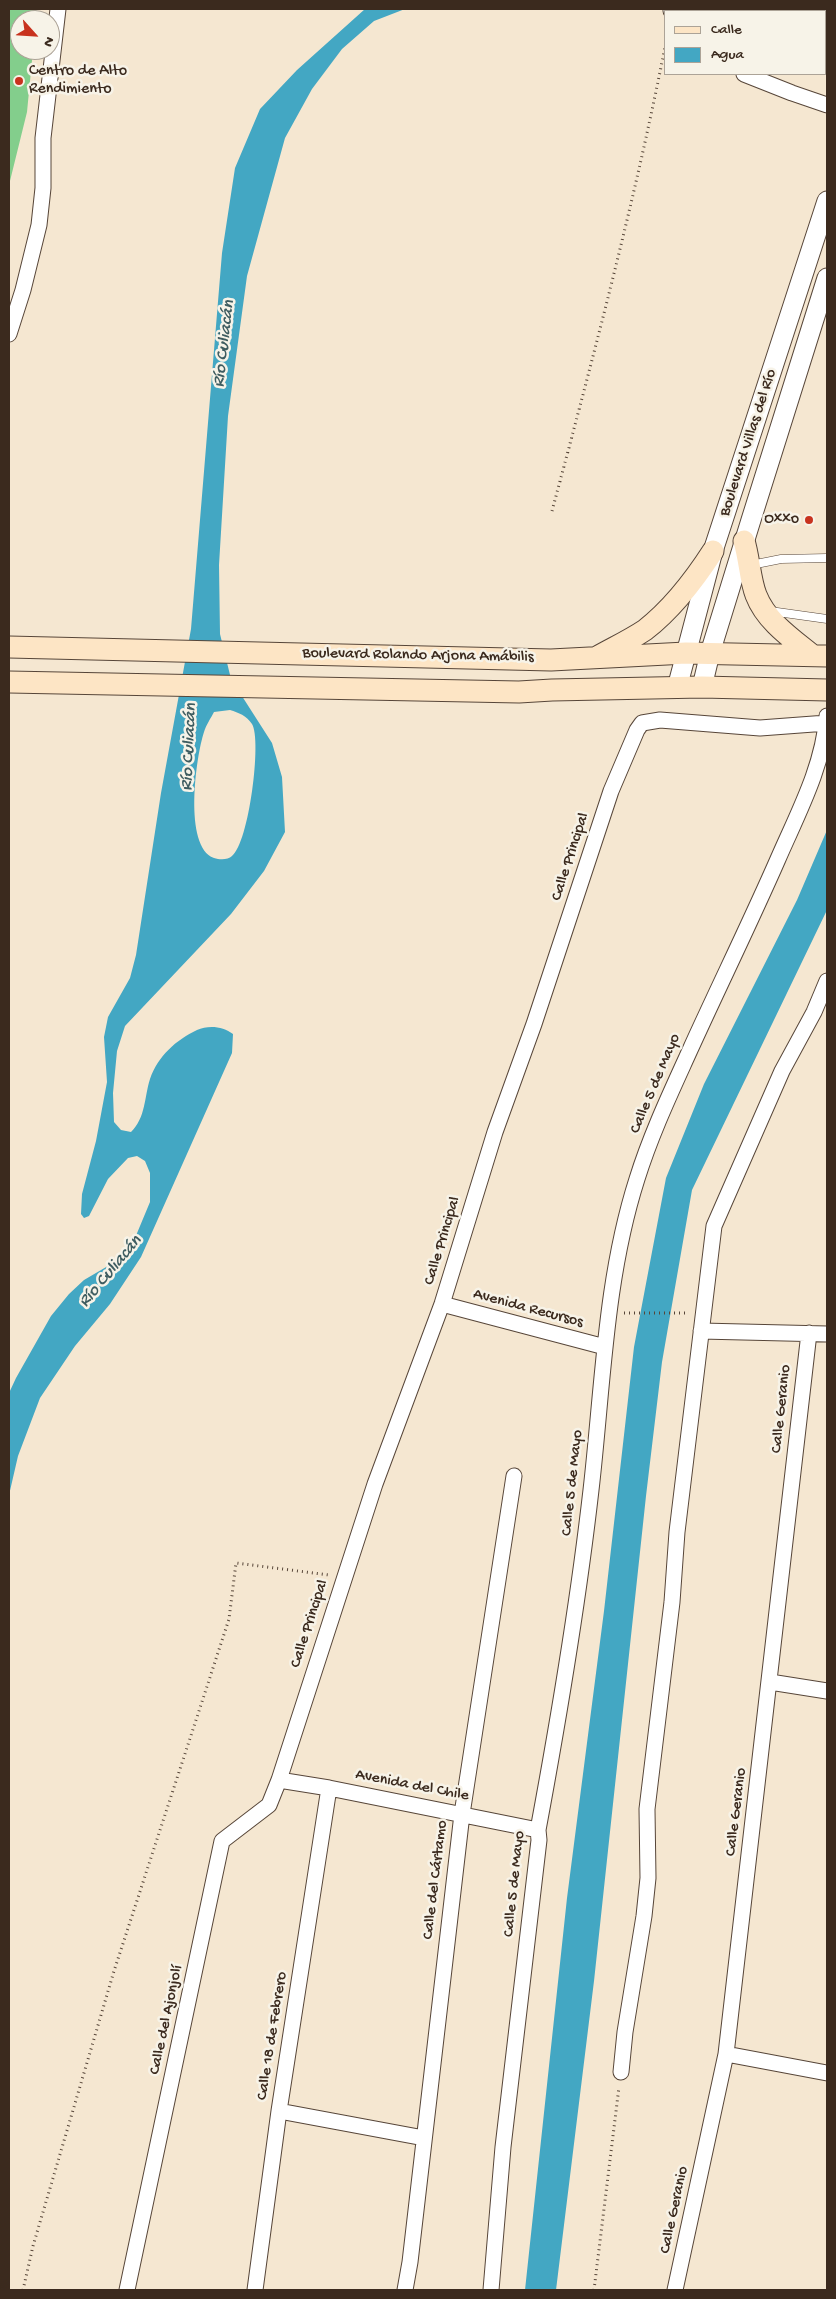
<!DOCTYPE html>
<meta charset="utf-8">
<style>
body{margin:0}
#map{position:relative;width:836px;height:2299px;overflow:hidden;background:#f5e7d1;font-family:"Gochi Hand",sans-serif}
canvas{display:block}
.frame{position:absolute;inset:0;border:10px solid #3b2a1e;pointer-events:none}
.legend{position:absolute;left:664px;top:10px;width:162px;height:65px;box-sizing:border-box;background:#f7f3e8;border:1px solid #aca397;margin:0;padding:6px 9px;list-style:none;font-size:15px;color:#3b2a1e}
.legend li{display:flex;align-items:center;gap:10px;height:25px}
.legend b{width:25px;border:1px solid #aca397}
.north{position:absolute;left:10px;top:10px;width:50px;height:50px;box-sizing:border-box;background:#f7f3e8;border:1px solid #aca397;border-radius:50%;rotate:116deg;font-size:14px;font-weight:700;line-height:20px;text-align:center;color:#3b2a1e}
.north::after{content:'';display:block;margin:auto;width:18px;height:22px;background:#c8321e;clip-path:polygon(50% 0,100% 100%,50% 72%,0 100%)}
</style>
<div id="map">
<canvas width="836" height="2299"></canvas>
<div class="frame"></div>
<ul class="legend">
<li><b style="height:6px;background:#fde5c5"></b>Calle</li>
<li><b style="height:14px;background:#43a7c3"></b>Agua</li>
</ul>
<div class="north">N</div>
</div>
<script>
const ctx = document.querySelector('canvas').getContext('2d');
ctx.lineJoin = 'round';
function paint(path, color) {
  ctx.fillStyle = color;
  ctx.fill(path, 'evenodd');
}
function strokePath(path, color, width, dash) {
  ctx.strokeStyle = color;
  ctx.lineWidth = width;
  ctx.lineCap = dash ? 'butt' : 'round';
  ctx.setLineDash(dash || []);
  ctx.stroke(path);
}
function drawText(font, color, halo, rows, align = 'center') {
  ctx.font = font + ' "Gochi Hand",sans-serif';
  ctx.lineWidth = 5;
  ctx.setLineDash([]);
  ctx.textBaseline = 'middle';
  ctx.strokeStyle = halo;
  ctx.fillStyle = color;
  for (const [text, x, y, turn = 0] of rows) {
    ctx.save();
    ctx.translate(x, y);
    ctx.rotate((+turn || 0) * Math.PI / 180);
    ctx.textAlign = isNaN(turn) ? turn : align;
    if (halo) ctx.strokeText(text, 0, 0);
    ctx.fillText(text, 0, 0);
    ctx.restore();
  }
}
paint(new Path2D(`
 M9 9H37L35 20H20V50H33L27 112 9 185Z`), '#83ce8c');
paint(new Path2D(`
 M365 9H405L374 21 342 49 312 89 285 138 247 276 228 416 219 565 220 634 231 679 272 743 282 777 285 832 264 871 231 914 125 1026 117 1051 113 1093 114 1122 121 1130 131 1132C146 1117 144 1098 150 1079 158 1056 176 1040 197 1030 208 1025 223 1026 233 1034L232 1053 141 1257 110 1304 75 1346 40 1398 18 1456 9 1495V1393L16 1378 51 1316 69 1294 84 1280 113 1263 135 1238 150 1202V1173L145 1161 137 1156 128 1158 108 1179 89 1216 84 1218 81 1214 82 1194 96 1141 107 1082 104 1037 108 1017 130 978 136 955 161 793 191 629 222 253 235 168 260 109 297 70ZM230 710C239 713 246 715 252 724 262 740 249 843 232 856 228 860 220 860 214 858 183 847 196 756 204 732 206 725 211 718 214 712Z
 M827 830V910L692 1190 662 1362 646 1496 594 1981 556 2290H525L567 1898 604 1611 634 1347 666 1178 704 1084 797 900Z`), '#43a7c3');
const service = new Path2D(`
 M751 565 781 559 827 558
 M770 611 827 619`);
const minor = new Path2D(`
 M671 11V9
 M744 74 792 93 827 105
 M9 334 23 290 39 225 43 188V138L58 9
 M442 1304 605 1347
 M701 1331 827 1334
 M770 1682 827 1691
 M279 1780 329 1788 538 1830
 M726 2054 827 2073
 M621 2072 625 2032 644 1916 648 1878 647 1809 672 1602 677 1532 714 1226 782 1071 814 1012 827 981
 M279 2111 424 2138
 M127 2290 222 1841 269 1805 279 1780 375 1484 442 1304 495 1132 534 1024 611 791 637 730 642 723 660 720 760 728 827 723
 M255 2290 279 2111 329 1788
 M405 2290 410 2262 462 1814 514 1476
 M491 2290 503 2147 539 1840 538 1830C559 1717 578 1604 591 1490 603 1386 605 1279 637 1179 651 1134 671 1092 690 1050 719 986 750 923 778 859 798 813 823 767 827 716
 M675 2290 726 2054 809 1333`);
const tertiary = new Path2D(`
 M702 687 710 653 751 520 827 278
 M677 688 713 551 827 201`);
const secondary = new Path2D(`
 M744 541C749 557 750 580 756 595 766 621 791 638 812 655
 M9 647 551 660 686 653 827 656
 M597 657C613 648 630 640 645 630 672 609 695 579 713 551
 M9 682 519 692 552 690 702 687 827 690`);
strokePath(service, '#574639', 9);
strokePath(minor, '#574639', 17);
strokePath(tertiary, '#574639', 21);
strokePath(secondary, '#574639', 23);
strokePath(new Path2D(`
 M552 511C593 358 634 204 665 47
 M624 1313H688
 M23 2290 33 2246 114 1971 229 1619 236 1563 329 1575
 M594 2290 619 2087`), '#574639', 3, [1, 4]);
strokePath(service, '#fff', 8);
strokePath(minor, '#fff', 15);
strokePath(tertiary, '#fff', 19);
strokePath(secondary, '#fde5c5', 21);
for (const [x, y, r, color] of [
 [19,81,5,"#c8321e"],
 [809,520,5,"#c8321e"]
]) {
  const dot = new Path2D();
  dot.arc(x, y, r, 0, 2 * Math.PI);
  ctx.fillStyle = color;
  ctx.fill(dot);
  strokePath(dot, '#f7f3e8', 2);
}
drawText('16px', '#3b2a1e', '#f7f3e8', [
 ["Centro de Alto",29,72],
 ["Rendimiento",29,90],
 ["Oxxo",799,520,"right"]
], 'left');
drawText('16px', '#3b2a1e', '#f7f3e8', [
 ["Boulevard Villas del Río",749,443,-72],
 ["Boulevard Rolando Arjona Amábilis",418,656,1],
 ["Calle Principal",571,857,-72],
 ["Calle 5 de Mayo",656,1084,-67],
 ["Calle Principal",443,1241,-73],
 ["Avenida Recursos",528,1309,15],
 ["Calle Geranio",782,1409,-84],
 ["Calle 5 de Mayo",573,1483,-84],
 ["Calle Principal",310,1624,-72],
 ["Avenida del Chile",412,1786,11],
 ["Calle Geranio",737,1812,-83],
 ["Calle del Cártamo",436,1880,-83],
 ["Calle 5 de Mayo",515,1884,-84],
 ["Calle del Ajonjolí",167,2020,-78],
 ["Calle 18 de Febrero",273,2036,-81],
 ["Calle Geranio",675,2210,-78]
]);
drawText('italic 18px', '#3e5c60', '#f7f3e8', [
 ["Río Culiacán",225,344,-83],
 ["Río Culiacán",190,747,-87],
 ["Río Culiacán",111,1272,-50]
]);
</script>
